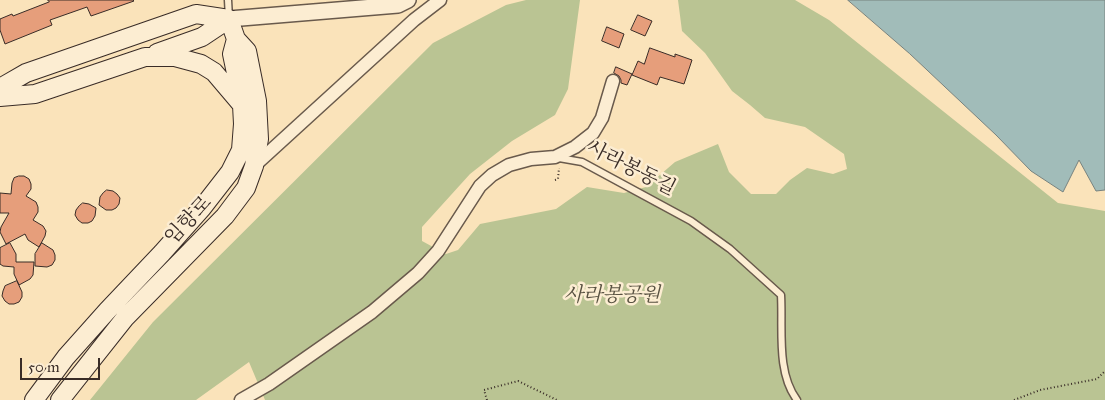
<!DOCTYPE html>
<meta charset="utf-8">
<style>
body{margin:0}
#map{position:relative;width:1105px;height:400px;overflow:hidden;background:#fae3ba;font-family:"IM FELL Great Primer",serif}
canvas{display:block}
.scale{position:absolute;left:20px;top:358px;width:80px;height:22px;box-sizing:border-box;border:2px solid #392c27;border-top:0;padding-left:6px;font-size:15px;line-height:18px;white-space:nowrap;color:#392c27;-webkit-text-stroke:4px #fcedd2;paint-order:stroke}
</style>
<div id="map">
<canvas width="1105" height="400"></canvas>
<div class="scale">50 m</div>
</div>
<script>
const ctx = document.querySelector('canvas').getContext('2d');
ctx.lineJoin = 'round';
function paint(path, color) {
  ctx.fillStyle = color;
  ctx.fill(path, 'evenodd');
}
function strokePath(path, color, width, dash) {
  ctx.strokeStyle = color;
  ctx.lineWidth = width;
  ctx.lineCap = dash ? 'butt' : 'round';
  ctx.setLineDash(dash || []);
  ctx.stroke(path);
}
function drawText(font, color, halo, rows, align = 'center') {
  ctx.font = font + ' "IM FELL Great Primer","Noto Serif KR",serif';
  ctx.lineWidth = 5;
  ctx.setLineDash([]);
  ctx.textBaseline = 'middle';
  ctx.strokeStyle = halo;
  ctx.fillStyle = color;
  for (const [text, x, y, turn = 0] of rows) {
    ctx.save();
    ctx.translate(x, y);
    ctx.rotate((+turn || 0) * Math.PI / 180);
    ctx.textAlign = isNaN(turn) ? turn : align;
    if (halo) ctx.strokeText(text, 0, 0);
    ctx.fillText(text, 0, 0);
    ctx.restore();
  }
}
paint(new Path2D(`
 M526 0H580L568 89 555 115 512 141 470 174 422 227V241L446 254 458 250 480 224 556 209 587 187 624 193 646 187 675 162 718 144 729 172 751 194H776L790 180 807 168 833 174 847 169 844 154 805 127 765 118 750 105 732 91 705 53 682 31 678 0H795L829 20 1058 203 1105 211V400H265L249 362 196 400H90L153 322 433 43 506 5Z`), '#bac493');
const water = new Path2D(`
 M848 0H1105V190L1096 191 1079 160 1063 192 1031 171 996 135 910 54Z`);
paint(water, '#a1bcb9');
strokePath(water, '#77827f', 1);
const building = new Path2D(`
 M48 0H133L134 1 91 16 87 7 50 20 52 25 5 44 0 30V19L12 14 13 16 49 2Z
 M638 15 652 21 645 36 631 30Z
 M607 27 624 34 619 48 602 41Z
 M650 48 675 57V54L692 60 684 84 660 77 657 85 632 75 638 61 644 64Z
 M616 67 632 74 627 85 621 83V80L619 76 614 73Z
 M19 176H24L29 179 31 184V189L26 196 36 202 38 207V212L33 220 43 226 46 231 45 236 39 247 28 240 25 234 6 244 0 232 1 227 9 213H0V193L11 194 12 183 14 178Z
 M107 190 113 191 117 194 120 198 119 204 116 208 112 210H106L99 205 100 197 103 193Z
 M83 203 89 204 96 208 95 216 92 221 88 223H82L78 220 75 215 76 210 79 206Z
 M10 243 16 254V262H34L33 275 30 279 19 285 14 274V267L3 266 0 264V248Z
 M42 243 53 250 55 255V260L52 265 47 267 35 266V254Z
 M17 281 22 292V297L19 302 14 304H9L5 301 2 296 3 291 5 286Z`);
paint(building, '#e69e7b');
strokePath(building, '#392c27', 1);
const service = new Path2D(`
 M228 0 229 18
 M559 158 582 162 691 221 730 249 781 295C783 328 776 372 797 400`);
const minor = new Path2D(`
 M254 166 414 20 440 0
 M241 400 269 384 372 312 418 273 438 251 480 186 492 175 509 165 531 159 555 157 575 147 593 133 602 118 613 81`);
const tertiary = new Path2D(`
 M229 19 398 5 408 0`);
const secondary = new Path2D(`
 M236 39 232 54 242 102
 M157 53 202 37 229 19
 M0 88 26 73 196 14 229 19
 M0 97 35 94 145 57H175L201 64 214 72 242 105 243 124 241 150 230 172 202 208 162 253 107 311 66 357 34 400
 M60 400 125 318 225 216 246 188 254 166 259 139 257 101 247 51 236 39 229 19`);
strokePath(service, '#695a4c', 9);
strokePath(minor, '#695a4c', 15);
strokePath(tertiary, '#695a4c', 18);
strokePath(secondary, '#392c27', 20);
strokePath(new Path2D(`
 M555 180 558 179 559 168
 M487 400 484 390 518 381 557 400
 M1014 400 1040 390 1097 379 1105 371`), '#392c27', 2, [1, 2.5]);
strokePath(service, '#fcedd2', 6);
strokePath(minor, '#fcedd2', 12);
strokePath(tertiary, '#fcedd2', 15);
strokePath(secondary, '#fcedd2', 18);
drawText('20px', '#392c27', '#fcedd2', [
 ["사라봉동길",631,169,27],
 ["임항로",189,221,-47]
]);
drawText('italic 20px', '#595242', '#fcedd2', [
 ["사라봉공원",612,296]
]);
</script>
